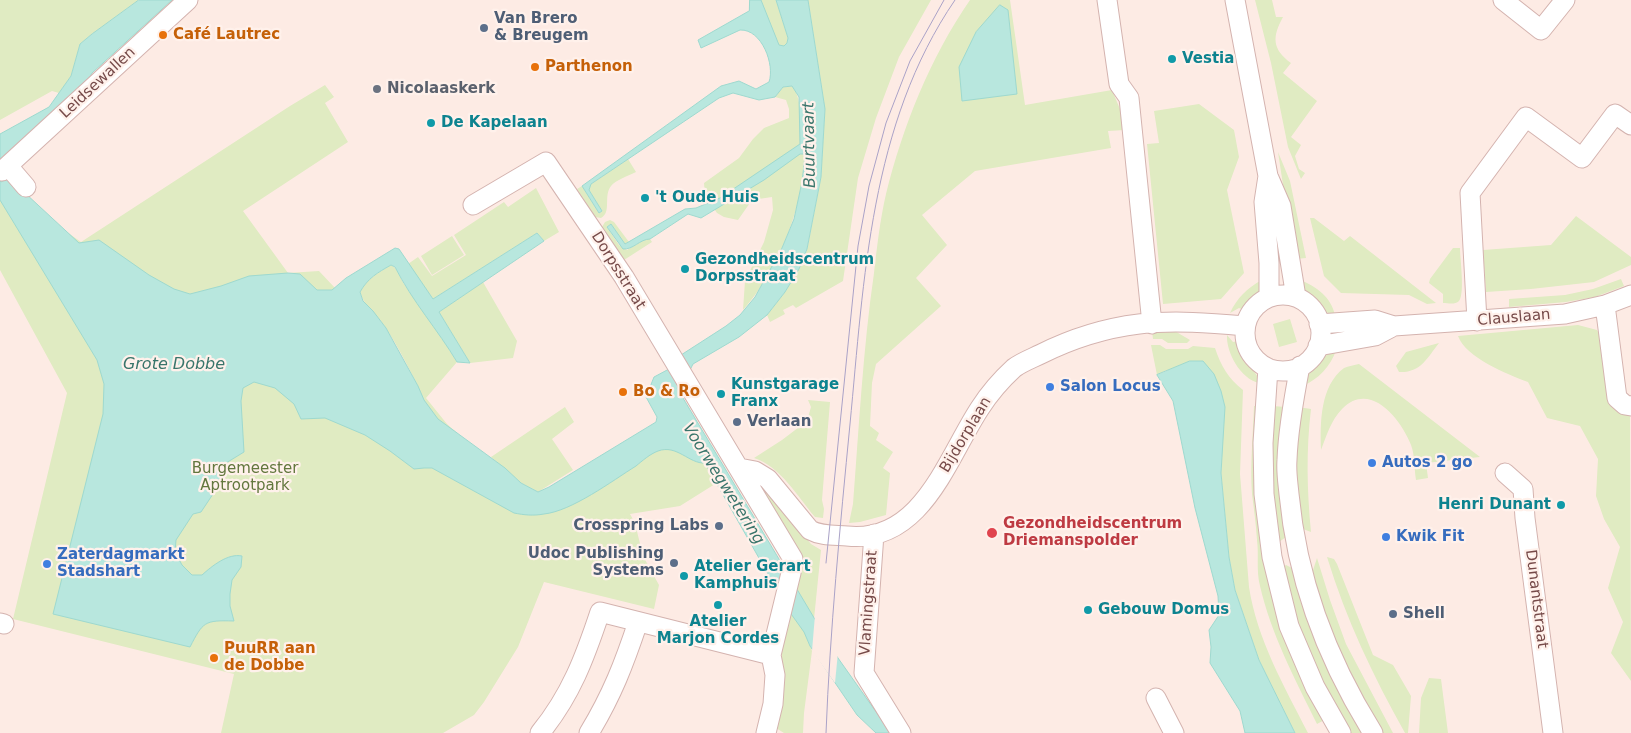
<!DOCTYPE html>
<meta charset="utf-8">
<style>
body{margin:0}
canvas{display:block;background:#fdebe4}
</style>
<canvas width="1631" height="733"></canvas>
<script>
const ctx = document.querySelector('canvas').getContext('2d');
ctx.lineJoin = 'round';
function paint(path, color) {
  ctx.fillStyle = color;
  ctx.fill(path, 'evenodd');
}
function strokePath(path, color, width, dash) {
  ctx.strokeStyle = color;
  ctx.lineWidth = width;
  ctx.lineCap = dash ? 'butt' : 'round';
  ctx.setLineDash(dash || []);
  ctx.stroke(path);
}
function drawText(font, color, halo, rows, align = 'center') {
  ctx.font = font + ' "DejaVu Sans",sans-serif';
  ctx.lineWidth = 4.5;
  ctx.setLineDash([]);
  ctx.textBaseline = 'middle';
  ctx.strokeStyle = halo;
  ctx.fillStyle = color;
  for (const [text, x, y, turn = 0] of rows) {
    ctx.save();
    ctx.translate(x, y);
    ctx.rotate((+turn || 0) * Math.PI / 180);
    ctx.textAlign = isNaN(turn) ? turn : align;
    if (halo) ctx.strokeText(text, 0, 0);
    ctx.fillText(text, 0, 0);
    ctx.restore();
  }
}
paint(new Path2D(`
 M0 0H139L92 34 80 44 71 76 59 93 52 91 0 120Z
 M761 0H776L788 38 787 43 784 46H779Z
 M808 0H931L899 57 876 118 858 178 843 281 796 308 793 305 783 310 785 314 770 322 767 315 785 292 799 269 807 250 821 177 825 109Z
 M970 0H1010L1025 105 1112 90 1122 114 1125 130 1108 131 1111 148 975 171 922 215 947 245 916 278 941 306 876 364 872 383 870 426 879 433 876 440 893 452 883 468 890 473 886 515 860 522 849 523 853 504C859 427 863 349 874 273 877 247 880 220 886 194 903 126 930 58 970 0Z
 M1255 0H1272L1276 17H1283C1272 37 1272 49 1291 63L1283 73 1317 101 1291 137 1301 145 1295 156 1299 169 1305 173 1301 179 1288 147 1271 63Z
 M325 85 334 97 325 103 348 142 243 211 288 273 319 271 368 323 418 386C408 367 398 346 385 327 378 316 363 305 360 292 368 278 377 273 391 265 398 268 400 278 404 284 422 310 441 335 457 362L426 398 447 424 526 495 553 502 680 422 723 479 680 506 630 514 635 523 643 556 659 585 654 609 544 582 518 647 484 702 474 715 443 733H221L234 674 13 619 67 393 0 270V180L10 192 81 242 290 106Z
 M793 86C803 104 800 121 801 142 801 147 804 151 805 156 806 168 802 183 800 194 790 236 772 277 743 310L745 281 764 242 773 210 772 197 752 200 738 220 724 217 717 213 705 196 704 183 739 158 753 139 764 128 789 118V109L786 100 775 97 783 87Z
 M1199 104 1234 130 1239 157 1227 190 1244 273 1221 299 1163 304 1147 144 1159 143 1154 111Z
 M1278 152 1290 181 1306 258 1296 259 1294 257Z
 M628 159 636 172C628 176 616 180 611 186 603 196 612 212 601 218L595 217 577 189 582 186 599 213 602 211 589 190 591 184Z
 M536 188 559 232 544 241 537 233 433 299 408 264 418 257 432 276 466 255 454 235 504 202 508 207Z
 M1576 216 1631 257V265L1594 282 1531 289 1486 292 1483 250 1551 245Z
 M1310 218H1314L1344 241 1350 236 1436 303 1427 304 1409 295 1341 293 1324 276Z
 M610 220 614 222 629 242 625 245 611 224 607 227 619 245 627 250 645 239H650L652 242 624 260 602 227 605 222Z
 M452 236 464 255 432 275 421 256Z
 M1453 248H1460C1460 259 1465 293 1459 301 1455 305 1448 303 1443 303V294L1429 283 1430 279Z
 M1621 279 1624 286 1595 297 1566 302 1509 307V299L1565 295 1593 289Z
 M1262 280 1259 292 1244 310 1239 308 1230 313C1237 298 1247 288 1262 280Z
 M1300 280C1316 286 1331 297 1335 315 1320 313 1305 293 1300 280Z
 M483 282 517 341 513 358 470 363 439 312Z
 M1290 319 1297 342 1279 347 1273 324Z
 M1578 325 1597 330 1604 342 1610 399 1616 410 1630 415 1631 681 1611 653 1623 622 1608 588 1620 547 1604 519 1596 496 1598 459 1580 426 1547 418 1528 382C1507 374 1466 358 1458 336Z
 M1173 330 1190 340 1187 343H1168L1162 339H1153L1152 331Z
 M1227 335 1233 342 1238 341 1243 356 1258 377 1259 383C1241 379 1226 353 1227 335Z
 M1439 343C1427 358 1421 373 1399 372L1396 366 1406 352Z
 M1151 345H1160L1166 349H1188L1193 346 1215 348C1221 366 1228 378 1243 390L1240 474 1249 587C1257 639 1284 686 1308 733H1295L1259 660 1235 590 1229 557 1221 473 1222 447 1167 370 1157 375Z
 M1336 350C1331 366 1318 380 1302 386 1308 368 1319 358 1336 350Z
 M1359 364 1480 457 1426 463 1428 478 1416 480C1414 469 1415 455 1411 445 1401 420 1371 380 1342 409 1331 420 1326 437 1321 450 1320 423 1320 386 1344 368 1348 366 1355 365 1359 364Z
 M808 400 830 402 822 500 824 509 823 518 815 517C798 497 780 466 754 458L782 440 807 421 811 407Z
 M1254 406H1259L1260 518 1328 718 1317 724C1295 679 1271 634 1260 586 1256 570 1259 555 1257 540 1256 525 1254 509 1252 494 1250 465 1253 435 1254 406Z
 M1272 406 1286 407V537L1279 542 1273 536Z
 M565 407 574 422 552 439 573 470 538 492 521 483 491 457Z
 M1298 407 1311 409C1306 451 1307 490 1311 532L1303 529 1294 506Z
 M758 485 765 488 811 544 821 550 814 619 796 589Z
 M1327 557 1334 559 1337 564 1373 655 1393 665 1411 696 1408 733H1405C1373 676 1346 619 1327 557Z
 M1317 558 1330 600 1346 644 1393 733H1375L1356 697 1311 576Z
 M1286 565 1294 569 1364 733H1348C1320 683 1300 630 1281 577L1283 567Z
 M789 611 805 632 812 651 804 713 803 733H784L776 728 783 678 781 642Z
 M1429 678 1441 679 1448 733H1419L1421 698Z`), '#e0ebc2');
const water = new Path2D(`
 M139 0H172L92 73 86 84 0 163V134L49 107 71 76 80 44 92 34Z
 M750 0H761L779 45 784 46 787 43 788 38 776 0H808L825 109 821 177 807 249 799 269 785 292 767 315 739 337 693 364 688 374 677 388 838 658 891 733H876L857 715 810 646 804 632 789 611 705 463C689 464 677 444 658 451 650 454 642 461 636 466 612 481 572 511 544 514 533 516 524 515 514 513L432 468H424L414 469 390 451 365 435 325 418 301 419 294 404 275 388 254 382 243 388 241 401 244 452 226 463 221 473 219 485 201 512 193 514 176 540 175 552 182 565 192 575H202C212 566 228 553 242 556L241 567 232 580 230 594V606L234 621C204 620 203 622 190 647L53 614 103 414 104 384 97 360 0 200V181L1 182 7 179 11 180 79 243 99 240 149 275 174 289 190 294 221 286 249 276 288 273 300 274 317 290H332L346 278 395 248 399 249 433 299 537 233 544 241 439 312 470 363 457 362C438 330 412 301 395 267L391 265C377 273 368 278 360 292L363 301 373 311 386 328 418 386 424 400 438 419 505 468 521 483 538 492 549 487 656 422 657 417 646 397 654 377 669 369 681 355 726 326 740 315 755 297 782 248 794 219 802 182 805 156 803 154H800L764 180 701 218 688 214 650 239C640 239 633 250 623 249L607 227 611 224 625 244 685 209 696 208 720 198 800 144 799 97 792 86 783 87 775 97 759 100 733 93 719 98 591 184 589 190 602 211 599 213 582 186 721 86 739 81 756 89 769 82C775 65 762 29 740 30L701 48 698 40 749 11Z
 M1000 5 1008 10 1017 94 962 101 959 67 976 32Z
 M1190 361H1203L1214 374 1221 391 1225 407 1221 473 1229 557 1235 590 1259 660 1295 733H1245L1240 711 1210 663 1211 647 1209 630 1219 615 1218 596 1195 508 1173 401 1157 375Z`);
paint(water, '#b8e7de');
strokePath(water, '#9ed9cf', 1);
paint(new Path2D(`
 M815 615 838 652 835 683 812 651Z`), '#fdebe4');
const minor = new Path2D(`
 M1107 0 1119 84 1129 98 1152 324
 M1235 0 1268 176 1281 206 1296 297
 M1503 0 1541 30 1565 0
 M8 166 26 187
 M2 171 188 0
 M1268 176 1264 202 1269 263V297
 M473 205 546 162 624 277 793 559 791 573 771 655 775 675 773 704 766 733
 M1245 333a38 38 0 1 1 76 0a38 38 0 1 1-76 0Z
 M1605 305 1617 398 1625 405 1631 406
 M1477 321 1470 193 1526 117 1582 158 1615 114 1631 125
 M1319 324 1375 320 1394 326 1565 314 1605 305 1631 295
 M1318 346 1375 336 1394 326
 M1300 366C1294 397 1288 429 1287 460 1286 472 1288 483 1289 494 1297 580 1328 661 1373 733
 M1268 368 1263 443 1264 494 1272 557 1289 626 1315 687 1341 733
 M739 468 755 471 768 479 810 530C821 536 834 535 847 536 922 544 947 458 980 408 989 394 1002 379 1014 368 1022 362 1033 358 1041 354 1071 339 1106 328 1139 324 1174 320 1211 323 1245 326
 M1505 473 1523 489 1525 518 1553 733
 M874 534 864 673 901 733
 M0 623 4 624
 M1156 698 1174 733
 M540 733C571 695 585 657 600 612L771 655
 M589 733C612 695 624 664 638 622`);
strokePath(minor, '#d4b3af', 21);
strokePath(minor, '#fff', 19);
strokePath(new Path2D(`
 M826 563 858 246 869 186 886 123 910 61 944 0
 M826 733C830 630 840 527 850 424 864 279 870 124 955 0`), '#aaa2c7', 1);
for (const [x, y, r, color] of [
 [484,28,5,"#5c6f8a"],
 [163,35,5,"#e8710a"],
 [1172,59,5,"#0f9aa8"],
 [535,67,5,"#e8710a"],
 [377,89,5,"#6b7280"],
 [431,123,5,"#0f9aa8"],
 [645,198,5,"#0f9aa8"],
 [685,269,5,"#0f9aa8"],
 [1050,387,5,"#3f7fe0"],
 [623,392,5,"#e8710a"],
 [721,394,5,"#0f9aa8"],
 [737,422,5,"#5c6f8a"],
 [1372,463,5,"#3f7fe0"],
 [1561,505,5,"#0f9aa8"],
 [719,526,5,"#5c6f8a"],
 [992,533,6,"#e0444e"],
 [1386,537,5,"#3f7fe0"],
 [674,563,5,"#5c6f8a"],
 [47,564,5,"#3f7fe0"],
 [684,576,5,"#0f9aa8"],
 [718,605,5,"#0f9aa8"],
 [1088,610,5,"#0f9aa8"],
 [1393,614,5,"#5c6f8a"],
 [214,658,5,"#e8710a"]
]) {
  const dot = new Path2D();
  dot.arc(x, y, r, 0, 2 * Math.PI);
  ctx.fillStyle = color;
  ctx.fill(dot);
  strokePath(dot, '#fff1eb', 2);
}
drawText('bold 15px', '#4e5e75', '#fff1eb', [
 ["Van Brero",494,19],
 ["& Breugem",494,36],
 ["Verlaan",747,422],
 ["Crosspring Labs",709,526,"right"],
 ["Udoc Publishing",664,554,"right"],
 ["Systems",664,571,"right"],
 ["Shell",1403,614]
], 'left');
drawText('bold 15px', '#c56008', '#fff1eb', [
 ["Café Lautrec",173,35],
 ["Parthenon",545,67],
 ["Bo & Ro",633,392],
 ["PuuRR aan",224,649],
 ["de Dobbe",224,666]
], 'left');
drawText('bold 15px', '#0d838f', '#fff1eb', [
 ["Vestia",1182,59],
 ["De Kapelaan",441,123],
 ["'t Oude Huis",655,198],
 ["Gezondheidscentrum",695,260],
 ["Dorpsstraat",695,277],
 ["Kunstgarage",731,385],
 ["Franx",731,402],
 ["Henri Dunant",1551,505,"right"],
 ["Atelier Gerart",694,567],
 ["Kamphuis",694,584],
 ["Gebouw Domus",1098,610],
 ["Atelier",718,622,"center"],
 ["Marjon Cordes",718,639,"center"]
], 'left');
drawText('15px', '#764a49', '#fff1eb', [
 ["Leidsewallen",98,83,-43],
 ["Dorpsstraat",618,271,58],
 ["Clauslaan",1514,318,-5],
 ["Bijdorplaan",966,435,-59],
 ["Dunantstraat",1536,599,83],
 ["Vlamingstraat",869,603,-86]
]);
drawText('bold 15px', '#5b616d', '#fff1eb', [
 ["Nicolaaskerk",387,89]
], 'left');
drawText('bold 15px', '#366cbe', '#fff1eb', [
 ["Salon Locus",1060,387],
 ["Autos 2 go",1382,463],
 ["Kwik Fit",1396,537],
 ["Zaterdagmarkt",57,555],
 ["Stadshart",57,572]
], 'left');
drawText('15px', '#62773d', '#fff1eb', [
 ["Burgemeester",245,469],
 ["Aptrootpark",245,486]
]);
drawText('bold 15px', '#be3a42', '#fff1eb', [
 ["Gezondheidscentrum",1003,524],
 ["Driemanspolder",1003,541]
], 'left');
drawText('italic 16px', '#39756b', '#fff1eb', [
 ["Buurtvaart",810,145,-91],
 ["Grote Dobbe",174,365],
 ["Voorwegwetering",723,484,58]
]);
</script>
